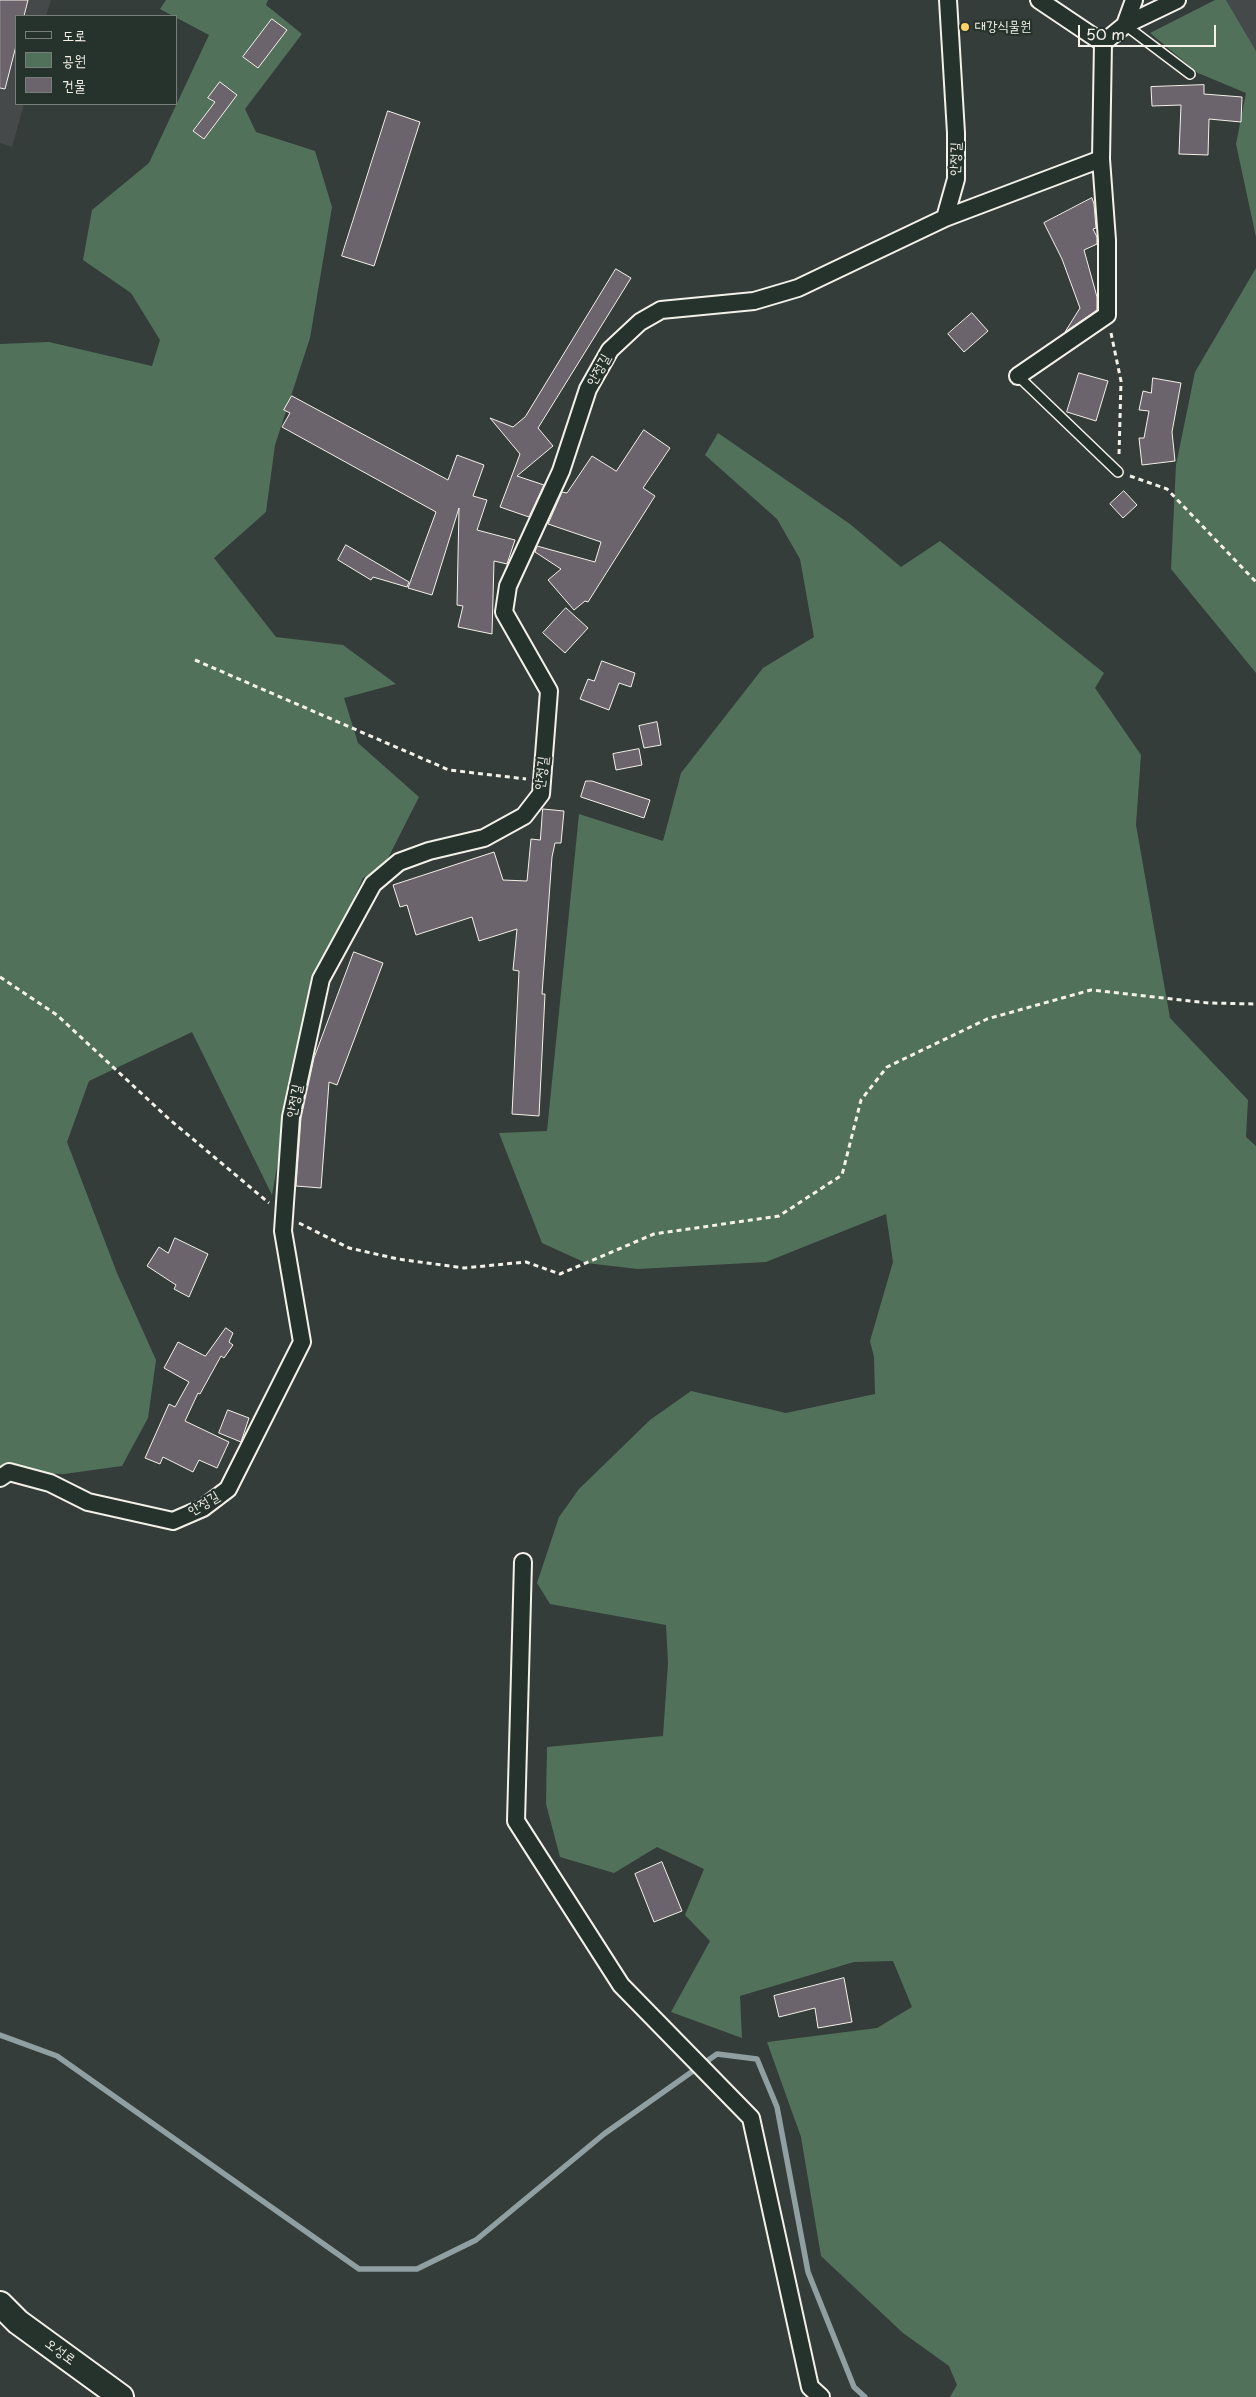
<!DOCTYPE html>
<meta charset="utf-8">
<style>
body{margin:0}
#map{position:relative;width:1256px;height:2397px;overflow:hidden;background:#343d3a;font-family:"Playpen Sans","Poor Story",sans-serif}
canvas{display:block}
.legend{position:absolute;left:15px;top:15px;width:162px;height:90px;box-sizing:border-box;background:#26332d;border:1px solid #787f78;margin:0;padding:6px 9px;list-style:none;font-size:15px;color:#f4f1e8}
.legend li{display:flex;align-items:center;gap:10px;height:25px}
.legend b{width:25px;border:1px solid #787f78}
.scale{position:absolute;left:1078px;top:25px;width:138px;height:22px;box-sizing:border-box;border:2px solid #f4f1e8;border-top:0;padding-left:6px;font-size:15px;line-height:18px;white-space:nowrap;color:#f4f1e8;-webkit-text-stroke:4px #26332d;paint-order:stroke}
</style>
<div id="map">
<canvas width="1256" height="2397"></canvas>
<ul class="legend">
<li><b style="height:6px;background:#26332d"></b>도로</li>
<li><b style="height:14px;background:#52715a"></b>공원</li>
<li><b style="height:14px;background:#6c646d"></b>건물</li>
</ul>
<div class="scale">50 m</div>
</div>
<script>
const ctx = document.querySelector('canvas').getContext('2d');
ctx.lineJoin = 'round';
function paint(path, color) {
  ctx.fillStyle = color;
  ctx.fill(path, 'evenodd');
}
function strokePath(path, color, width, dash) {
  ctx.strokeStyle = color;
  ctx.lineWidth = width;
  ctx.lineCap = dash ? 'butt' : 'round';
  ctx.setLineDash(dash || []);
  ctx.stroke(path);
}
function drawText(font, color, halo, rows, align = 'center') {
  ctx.font = font + ' "Playpen Sans","Poor Story",sans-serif';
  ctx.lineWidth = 4.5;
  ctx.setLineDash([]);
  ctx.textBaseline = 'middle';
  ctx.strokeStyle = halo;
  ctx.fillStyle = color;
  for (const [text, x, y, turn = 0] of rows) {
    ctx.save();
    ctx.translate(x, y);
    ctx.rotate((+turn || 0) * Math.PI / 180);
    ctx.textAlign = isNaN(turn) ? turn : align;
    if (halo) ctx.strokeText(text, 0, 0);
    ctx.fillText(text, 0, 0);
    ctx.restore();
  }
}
paint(new Path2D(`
 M0 0H51L46 16H16V104H24L12 147 0 143Z
 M1226 0H1256V51Z`), '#454949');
paint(new Path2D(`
 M166 0H268L266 5 302 34 245 109 256 132 315 151 332 207 310 338 275 445 266 512 214 558 276 637 343 645 396 684 344 698 358 743 419 797 384 866 363 878 305 1010 272 1195 192 1032 89 1081 67 1142 117 1273 156 1360 148 1418 122 1466 64 1474 0 1472V344L49 342 152 366 160 340 131 293 83 260 92 210 149 163 209 35 160 9Z
 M1215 0H1226L1256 51V237L1236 144 1246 93 1198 73 1150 33Z
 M1256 268V673L1171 569 1176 465 1195 372Z
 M718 433 850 524 901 567 940 541 1104 673 1095 688 1141 755 1136 825 1170 1018 1248 1100 1246 1137 1256 1146V2397H950L957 2385 949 2366 903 2333 821 2256 801 2137 767 2042 877 2028 912 2007 893 1961 854 1962 740 1996 742 2038 671 2012 710 1941 685 1915 704 1869 657 1847 614 1873 560 1857 546 1804 547 1747 663 1736 668 1663 666 1625 550 1604 537 1583 559 1517 579 1489 650 1420 691 1391 786 1413 875 1394 874 1357 870 1341 893 1262 886 1214 766 1262 638 1269 586 1263 542 1243 499 1133 547 1131 579 814 663 841 681 773 763 668 814 637 800 559 777 519 705 455Z`), '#52715a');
strokePath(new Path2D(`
 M0 2035 57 2056 359 2269H417L476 2240 604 2134 717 2054 757 2059 777 2107 808 2272 854 2387 865 2397`), '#90a0a2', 5.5);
const building = new Path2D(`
 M0 0H28L24 16H16V46L5 89 0 88Z
 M272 19 287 30 258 68 243 57Z
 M220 82 237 95 204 139 193 131 215 102 208 98Z
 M1204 85V94L1242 97 1241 122 1209 119 1208 155 1179 154 1181 105 1152 106 1151 87Z
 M388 111 420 122 374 266 342 256Z
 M1092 198 1094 204 1096 228 1093 229 1097 237V244L1084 250 1097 297V310L1065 332 1080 308 1062 259 1044 223Z
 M616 269 631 278 538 428 553 446 517 476 544 485 529 517 500 507 520 454 490 418 513 427 525 417Z
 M972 313 988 331 964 352 948 334Z
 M1079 373 1108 381 1096 421 1067 412Z
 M1153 378 1181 383 1172 432 1175 461 1142 465 1139 438H1144L1149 411 1139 410 1143 391 1151 393Z
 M292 396 448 480 457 455 484 465 473 496 487 500 477 530 515 540 507 564 494 561 492 634 458 627 463 606 457 605 459 508 432 595 408 588 436 512 282 427 290 413 284 410Z
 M644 430 670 448 643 488 655 496 588 602 585 601 574 610 548 580 561 569 535 552 537 546 595 562 601 542 548 524 562 492 567 493 592 456 616 471Z
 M1124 491 1137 505 1123 518 1110 504Z
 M346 545 409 582 407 587 373 577 371 580 338 560Z
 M566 608 588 628 565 653 543 633Z
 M602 661 635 673 631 687 619 683 609 710 580 699 588 679 594 681Z
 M657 722 661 745 644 748 639 726Z
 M639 749 642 765 616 770 613 754Z
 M586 781H592L650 800 644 818 581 797Z
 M543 809 564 811 561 843H555L552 857 542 994H545L539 1116 512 1114 519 971 513 970 517 929 479 941 472 917 416 935 407 905 400 907 393 885 494 852 503 880 527 881 531 839 540 840Z
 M354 952 383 963 337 1085 329 1082 321 1188 296 1186 301 1118 314 1058Z
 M175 1238 208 1254 189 1297 174 1289 176 1285 147 1266 159 1247 168 1253Z
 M226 1328 233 1333 229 1342 233 1345 224 1358 221 1356 200 1394 198 1393 185 1421 229 1442 217 1468 199 1460 193 1472 163 1457 160 1464 145 1458 169 1404 175 1407 189 1382 164 1368 178 1342 205 1356Z
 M228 1410 249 1418 241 1442 219 1433Z
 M662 1862 682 1911 654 1922 635 1874Z
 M844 1978 852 2022 818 2028 815 2008 779 2017 774 1996Z`);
paint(building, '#6c646d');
strokePath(building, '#f4f1e8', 1);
const lane = new Path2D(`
 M1125 25 1190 74
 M1018 376 1118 472`);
const street = new Path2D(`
 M1039 0 1103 43 1125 25 1177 0
 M1125 25 1134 0
 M945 218 1101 159
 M1018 376 1107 315V240L1101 159 1103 43
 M0 1478 9 1472 50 1483 88 1502 173 1521 203 1508 228 1489 302 1342 283 1231 291 1117 321 979 373 884 399 862 429 851 484 838 524 816 541 794 549 691 504 612 508 586 561 471 588 389 610 350 640 322 661 310 754 301 798 288 945 218 956 179V133L948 0
 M523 1562 516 1821 621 1985 751 2118 810 2387 821 2397`);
const secondary = new Path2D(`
 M0 2304 18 2322 121 2397`);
strokePath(lane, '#f4f1e8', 12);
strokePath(street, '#f4f1e8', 20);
strokePath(secondary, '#f4f1e8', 28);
strokePath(new Path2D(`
 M1111 333 1121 381 1119 455
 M1130 476 1167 489 1256 582
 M195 660 449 770 526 779
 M0 977 57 1015 169 1119 269 1203
 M299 1223 349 1248 398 1259 464 1268 526 1262 560 1274 654 1234 779 1216 842 1175 861 1100 887 1067 987 1019 1091 990 1209 1003 1256 1004`), '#f4f1e8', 3, [5, 4]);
strokePath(lane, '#26332d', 9);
strokePath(street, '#26332d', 16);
strokePath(secondary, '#26332d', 24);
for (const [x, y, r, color] of [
 [965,27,5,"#ffd166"]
]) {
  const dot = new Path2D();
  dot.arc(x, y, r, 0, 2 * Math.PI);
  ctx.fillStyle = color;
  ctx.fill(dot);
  strokePath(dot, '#26332d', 2);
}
drawText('14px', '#f4f1e8', '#26332d', [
 ["대강식물원",975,27]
], 'left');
drawText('14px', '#f4f1e8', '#26332d', [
 ["안정길",956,159,-88],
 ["안정길",599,370,-61],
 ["안정길",542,773,-83],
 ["안정길",295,1101,-79],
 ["안정길",204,1504,-31],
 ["오성로",60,2352,36]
]);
</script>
